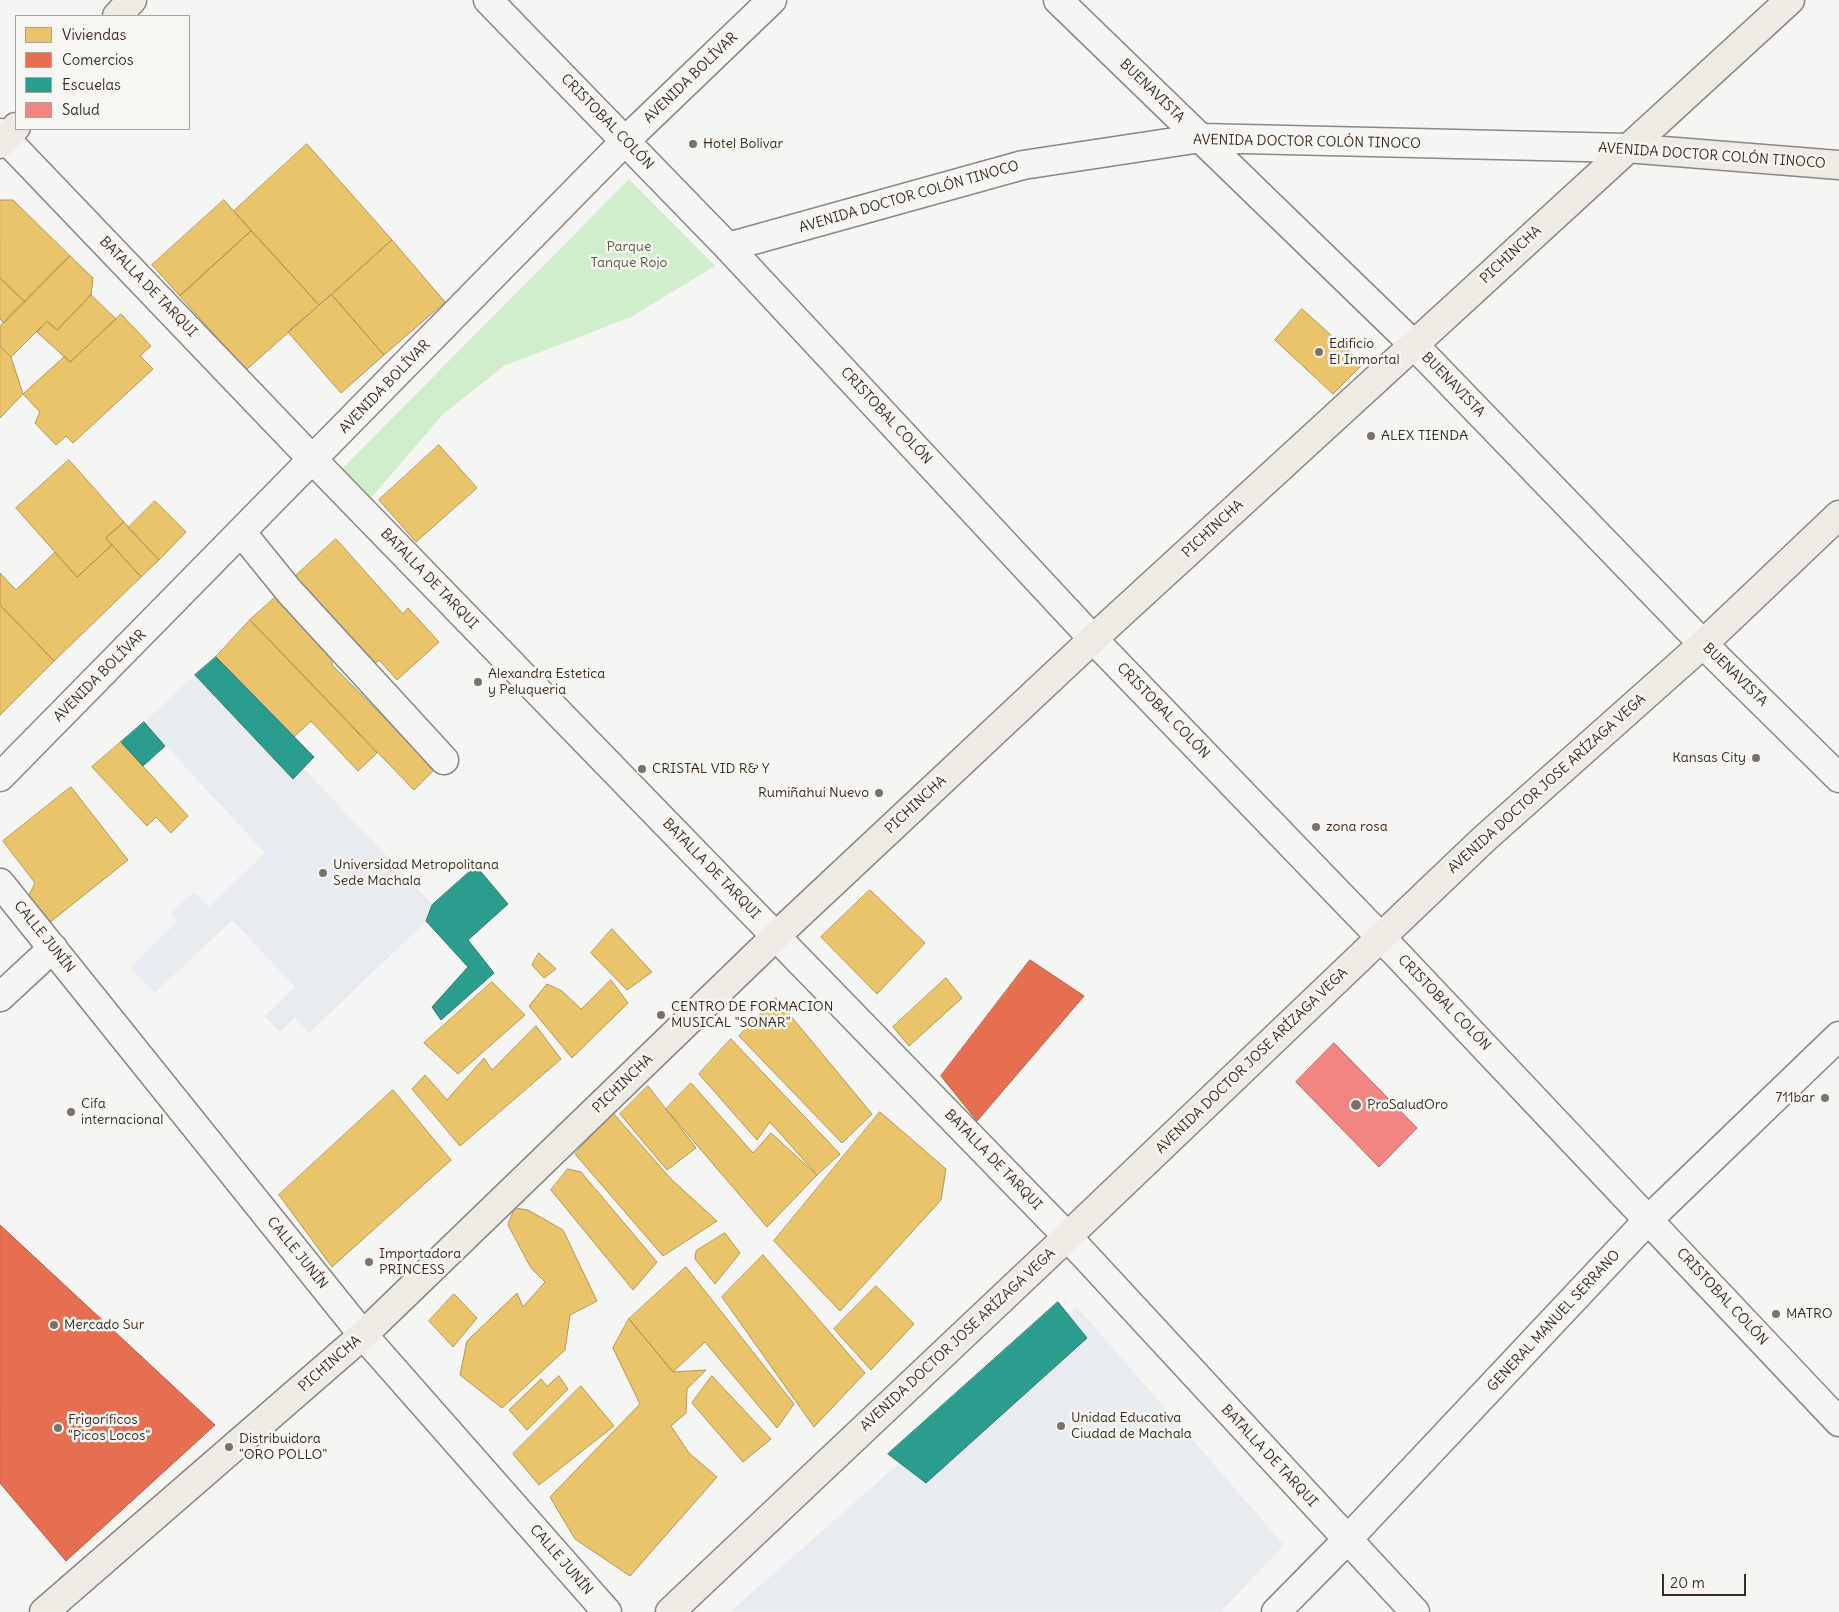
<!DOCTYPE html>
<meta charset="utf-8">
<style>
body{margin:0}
#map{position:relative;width:1839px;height:1612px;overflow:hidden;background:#f5f5f3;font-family:Delius,sans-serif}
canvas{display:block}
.legend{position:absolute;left:15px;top:15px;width:175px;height:115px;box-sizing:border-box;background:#f6f6f2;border:1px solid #aba49d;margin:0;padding:6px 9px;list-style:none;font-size:15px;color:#3b2a1e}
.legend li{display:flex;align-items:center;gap:10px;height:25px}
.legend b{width:25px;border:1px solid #aba49d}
.scale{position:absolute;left:1662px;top:1574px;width:84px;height:22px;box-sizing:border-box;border:2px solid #3b2a1e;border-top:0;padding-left:6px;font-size:15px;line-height:18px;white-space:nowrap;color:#3b2a1e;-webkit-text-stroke:4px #f6f6f2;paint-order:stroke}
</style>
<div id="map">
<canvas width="1839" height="1612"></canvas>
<ul class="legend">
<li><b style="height:14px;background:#e9c46a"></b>Viviendas</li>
<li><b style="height:14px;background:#e76f51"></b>Comercios</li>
<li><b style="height:14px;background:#2a9d8f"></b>Escuelas</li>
<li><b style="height:14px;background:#f28482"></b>Salud</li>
</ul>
<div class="scale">20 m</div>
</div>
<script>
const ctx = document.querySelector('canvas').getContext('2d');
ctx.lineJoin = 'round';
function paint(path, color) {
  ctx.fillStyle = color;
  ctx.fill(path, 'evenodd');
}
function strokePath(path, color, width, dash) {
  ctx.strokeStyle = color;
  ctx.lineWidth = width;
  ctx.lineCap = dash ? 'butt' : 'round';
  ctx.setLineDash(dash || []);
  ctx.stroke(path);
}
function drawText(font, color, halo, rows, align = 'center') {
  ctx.font = font + ' Delius,sans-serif';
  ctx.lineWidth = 5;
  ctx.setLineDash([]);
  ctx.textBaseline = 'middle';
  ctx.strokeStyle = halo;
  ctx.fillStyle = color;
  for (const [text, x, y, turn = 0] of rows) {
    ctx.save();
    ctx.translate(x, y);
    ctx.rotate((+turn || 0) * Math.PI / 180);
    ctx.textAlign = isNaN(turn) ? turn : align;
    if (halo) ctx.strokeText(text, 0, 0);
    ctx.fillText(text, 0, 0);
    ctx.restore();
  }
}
paint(new Path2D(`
 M195 675 293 779 304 769 438 910 309 1033 295 1017 280 1032 265 1016 295 987 232 920 155 993 130 968 178 921 171 913 194 892 209 907 265 853 144 722Z
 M1077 1307 1284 1545 1220 1612H730Z`), '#e8ebf0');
paint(new Path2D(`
 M629 179 715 266 631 317 504 366 443 414 371 498 342 469Z`), '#d0eecb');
const homes = new Path2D(`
 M307 144 392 240 319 305 234 211Z
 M0 200H13L70 256 25 302 0 278Z
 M224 200 251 231 180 296 152 265Z
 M251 231 319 305 246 370 180 296Z
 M392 240 445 302 384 355 332 295Z
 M70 256 93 278 91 295 57 330 47 321 11 357 0 346V326Z
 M0 278 25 302 4 323 0 319Z
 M91 295 116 319 70 362 37 332 47 321 57 330Z
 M332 295 384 355 341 393 288 332Z
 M1302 309 1363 364 1333 394 1275 340Z
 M121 314 151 346 140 356 153 369 73 443 66 436 56 445 35 423 40 412 23 394 65 356 70 362Z
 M0 346 11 357 23 394 0 418Z
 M439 445 477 488 416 542 379 500Z
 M69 460 124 522 106 538 112 545 77 577 16 508Z
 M155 501 186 532 159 560 128 528Z
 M124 522 159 560 141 577 106 538Z
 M336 539 403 614 408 608 439 642 397 680 379 660 370 668 291 580Z
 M112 545 141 577 54 661 0 605V573L16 590 55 552 77 577Z
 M279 594 332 648V665L435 769 414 790 250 620Z
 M0 605 54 661 0 715Z
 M250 620 377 753 358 771 311 721 294 737 216 657Z
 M121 742 188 816 171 833 156 817 147 826 92 767Z
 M71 787 128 860 49 923 28 897 35 883 3 841Z
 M870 890 925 943 877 994 821 937Z
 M612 929 652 972 627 990 591 953Z
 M539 953 556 969 544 978 532 965Z
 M946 978 962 998 909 1046 893 1027Z
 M611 980 628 1003 572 1058 529 1006 547 984 562 991 581 1009Z
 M492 982 525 1015 458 1074 424 1043Z
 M776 998 872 1114 842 1143 739 1036Z
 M536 1026 561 1059 460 1146 412 1089 425 1075 447 1100 484 1058 492 1070Z
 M731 1039 840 1154 817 1175 770 1122 757 1140 699 1074Z
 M691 1083 753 1153 771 1133 817 1175 767 1227 666 1109Z
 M648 1086 696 1148 667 1170 620 1114Z
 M393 1090 451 1160 332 1267 279 1195Z
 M880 1112 946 1169 941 1200 840 1311 774 1241Z
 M613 1113 671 1179 717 1221 663 1256 575 1154Z
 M568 1169 581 1172 657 1262 633 1290 551 1190Z
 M515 1208 528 1210 563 1230 597 1301 570 1315 565 1350 502 1408 460 1375 467 1341 517 1293 523 1307 545 1282 531 1268 508 1225Z
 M725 1233 740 1253 715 1284 695 1259 696 1251Z
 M763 1255 865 1373 814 1427 722 1297Z
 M686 1267 794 1404 777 1428 705 1342 673 1372 629 1319Z
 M876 1286 914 1324 871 1370 834 1329Z
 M454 1294 477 1318 453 1347 429 1321Z
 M629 1319 673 1372 706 1370 687 1389 686 1413 671 1426 689 1453 717 1477 630 1576 575 1539 550 1497 640 1404 613 1348Z
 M559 1376 568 1389 527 1430 509 1410 541 1379 547 1386Z
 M712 1376 771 1439 743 1462 692 1403Z
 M581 1386 614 1426 539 1485 513 1454Z`);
paint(homes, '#e9c46a');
strokePath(homes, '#b59653', 1);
const shops = new Path2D(`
 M1030 960 1084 996 977 1121 941 1076Z
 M0 1225 215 1425 66 1561 0 1483Z`);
paint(shops, '#e76f51');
strokePath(shops, '#b35a42', 1);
const schools = new Path2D(`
 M216 657 314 757 293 779 195 675Z
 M144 722 165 746 143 766 121 742Z
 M476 866 508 904 468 940 494 973 441 1020 432 1007 468 967 426 921 432 905Z
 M1058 1302 1087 1338 926 1483 888 1454Z`);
paint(schools, '#2a9d8f');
strokePath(schools, '#2f7a6d', 1);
const health = new Path2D(`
 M1334 1043 1417 1128 1379 1167 1296 1082Z`);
paint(health, '#f28482');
strokePath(health, '#bb6964', 1);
const minor = new Path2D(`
 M488 0 728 247 1093 639 1393 950 1839 1422
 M1058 0 1414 345 1703 644 1839 778
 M0 133 313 460 1064 1233 1415 1612
 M728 247 1023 165 1201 138 1626 148
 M242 533 289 591 444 760
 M0 777 625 141 772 0
 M0 883 363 1335 607 1612
 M0 997 53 948
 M1276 1612 1347 1540 1649 1219 1839 1036`);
const major = new Path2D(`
 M117 16 132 0
 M0 144 16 127
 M1626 148 1839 165
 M44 1612 363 1335 776 936 1093 639 1790 0
 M670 1612 1067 1237 1484 839 1703 644 1839 515`);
strokePath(minor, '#8a8683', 31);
strokePath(major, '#8a8683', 31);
strokePath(minor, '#f5f5f3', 28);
strokePath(major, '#eeebe4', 28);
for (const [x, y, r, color] of [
 [693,144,5,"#7c7169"],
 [1319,352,5,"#7c7169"],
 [1371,436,5,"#7c7169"],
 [478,682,5,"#7c7169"],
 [1756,758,5,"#7c7169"],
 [642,769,5,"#7c7169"],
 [879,793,5,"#7c7169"],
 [1316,827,5,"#7c7169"],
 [323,873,5,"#7c7169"],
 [661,1015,5,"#7c7169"],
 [1825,1098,5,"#7c7169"],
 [1356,1105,6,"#7c7169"],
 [71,1112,5,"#7c7169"],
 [369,1262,5,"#7c7169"],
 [1776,1314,5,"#7c7169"],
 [54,1325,5,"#7c7169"],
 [1061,1426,5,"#7c7169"],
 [58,1428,5,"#7c7169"],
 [229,1447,5,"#7c7169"]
]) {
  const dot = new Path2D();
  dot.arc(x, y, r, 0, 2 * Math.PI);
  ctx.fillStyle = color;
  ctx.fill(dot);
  strokePath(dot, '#f6f6f2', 2);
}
drawText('14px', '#3b2a1e', '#f6f6f2', [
 ["AVENIDA BOLÍVAR",691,78,-44],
 ["BUENAVISTA",1152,91,44],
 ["CRISTOBAL COLÓN",607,122,46],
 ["AVENIDA DOCTOR COLÓN TINOCO",1307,142,1],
 ["AVENIDA DOCTOR COLÓN TINOCO",1712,156,4],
 ["AVENIDA DOCTOR COLÓN TINOCO",909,197,-16],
 ["PICHINCHA",1511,255,-43],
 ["BATALLA DE TARQUI",148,287,46],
 ["BUENAVISTA",1453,385,46],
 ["AVENIDA BOLÍVAR",385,387,-46],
 ["CRISTOBAL COLÓN",886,416,47],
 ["PICHINCHA",1213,529,-43],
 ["BATALLA DE TARQUI",429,579,46],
 ["BUENAVISTA",1735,675,44],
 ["AVENIDA BOLÍVAR",100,676,-45],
 ["CRISTOBAL COLÓN",1163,711,46],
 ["AVENIDA DOCTOR JOSE ARÍZAGA VEGA",1547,784,-42],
 ["PICHINCHA",916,805,-43],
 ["BATALLA DE TARQUI",711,869,46],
 ["CALLE JUNÍN",44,937,51],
 ["CRISTOBAL COLÓN",1444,1003,46],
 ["AVENIDA DOCTOR JOSE ARÍZAGA VEGA",1252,1061,-44],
 ["PICHINCHA",623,1084,-44],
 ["BATALLA DE TARQUI",993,1160,46],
 ["CALLE JUNÍN",297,1253,51],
 ["CRISTOBAL COLÓN",1722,1297,47],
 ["GENERAL MANUEL SERRANO",1554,1321,-47],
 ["AVENIDA DOCTOR JOSE ARÍZAGA VEGA",958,1340,-43],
 ["PICHINCHA",330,1364,-41],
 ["BATALLA DE TARQUI",1269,1456,47],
 ["CALLE JUNÍN",561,1560,49]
]);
drawText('14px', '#3b2a1e', '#f6f6f2', [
 ["Hotel Bolívar",703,144],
 ["Edificio",1329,344],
 ["El Inmortal",1329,360],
 ["ALEX TIENDA",1381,436],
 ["Alexandra Estetica",488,674],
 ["y Peluqueria",488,690],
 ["Kansas City",1746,758,"right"],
 ["CRISTAL VID R& Y",652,769],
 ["Rumiñahui Nuevo",869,793,"right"],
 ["zona rosa",1326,827],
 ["Universidad Metropolitana",333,865],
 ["Sede Machala",333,881],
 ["CENTRO DE FORMACION",671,1007],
 ["MUSICAL \"SONAR\"",671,1023],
 ["711bar",1815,1098,"right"],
 ["Cifa",81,1104],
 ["internacional",81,1120],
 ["ProSaludOro",1367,1105],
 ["Importadora",379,1254],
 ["PRINCESS",379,1270],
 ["MATRO",1786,1314],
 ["Mercado Sur",64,1325],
 ["Unidad Educativa",1071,1418],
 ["Ciudad de Machala",1071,1434],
 ["Frigoríficos",68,1420],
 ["\"Picos Locos\"",68,1436],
 ["Distribuidora",239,1439],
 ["\"ORO POLLO\"",239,1455]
], 'left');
drawText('14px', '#595a41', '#f6f6f2', [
 ["Parque",629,247],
 ["Tanque Rojo",629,263]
]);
</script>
